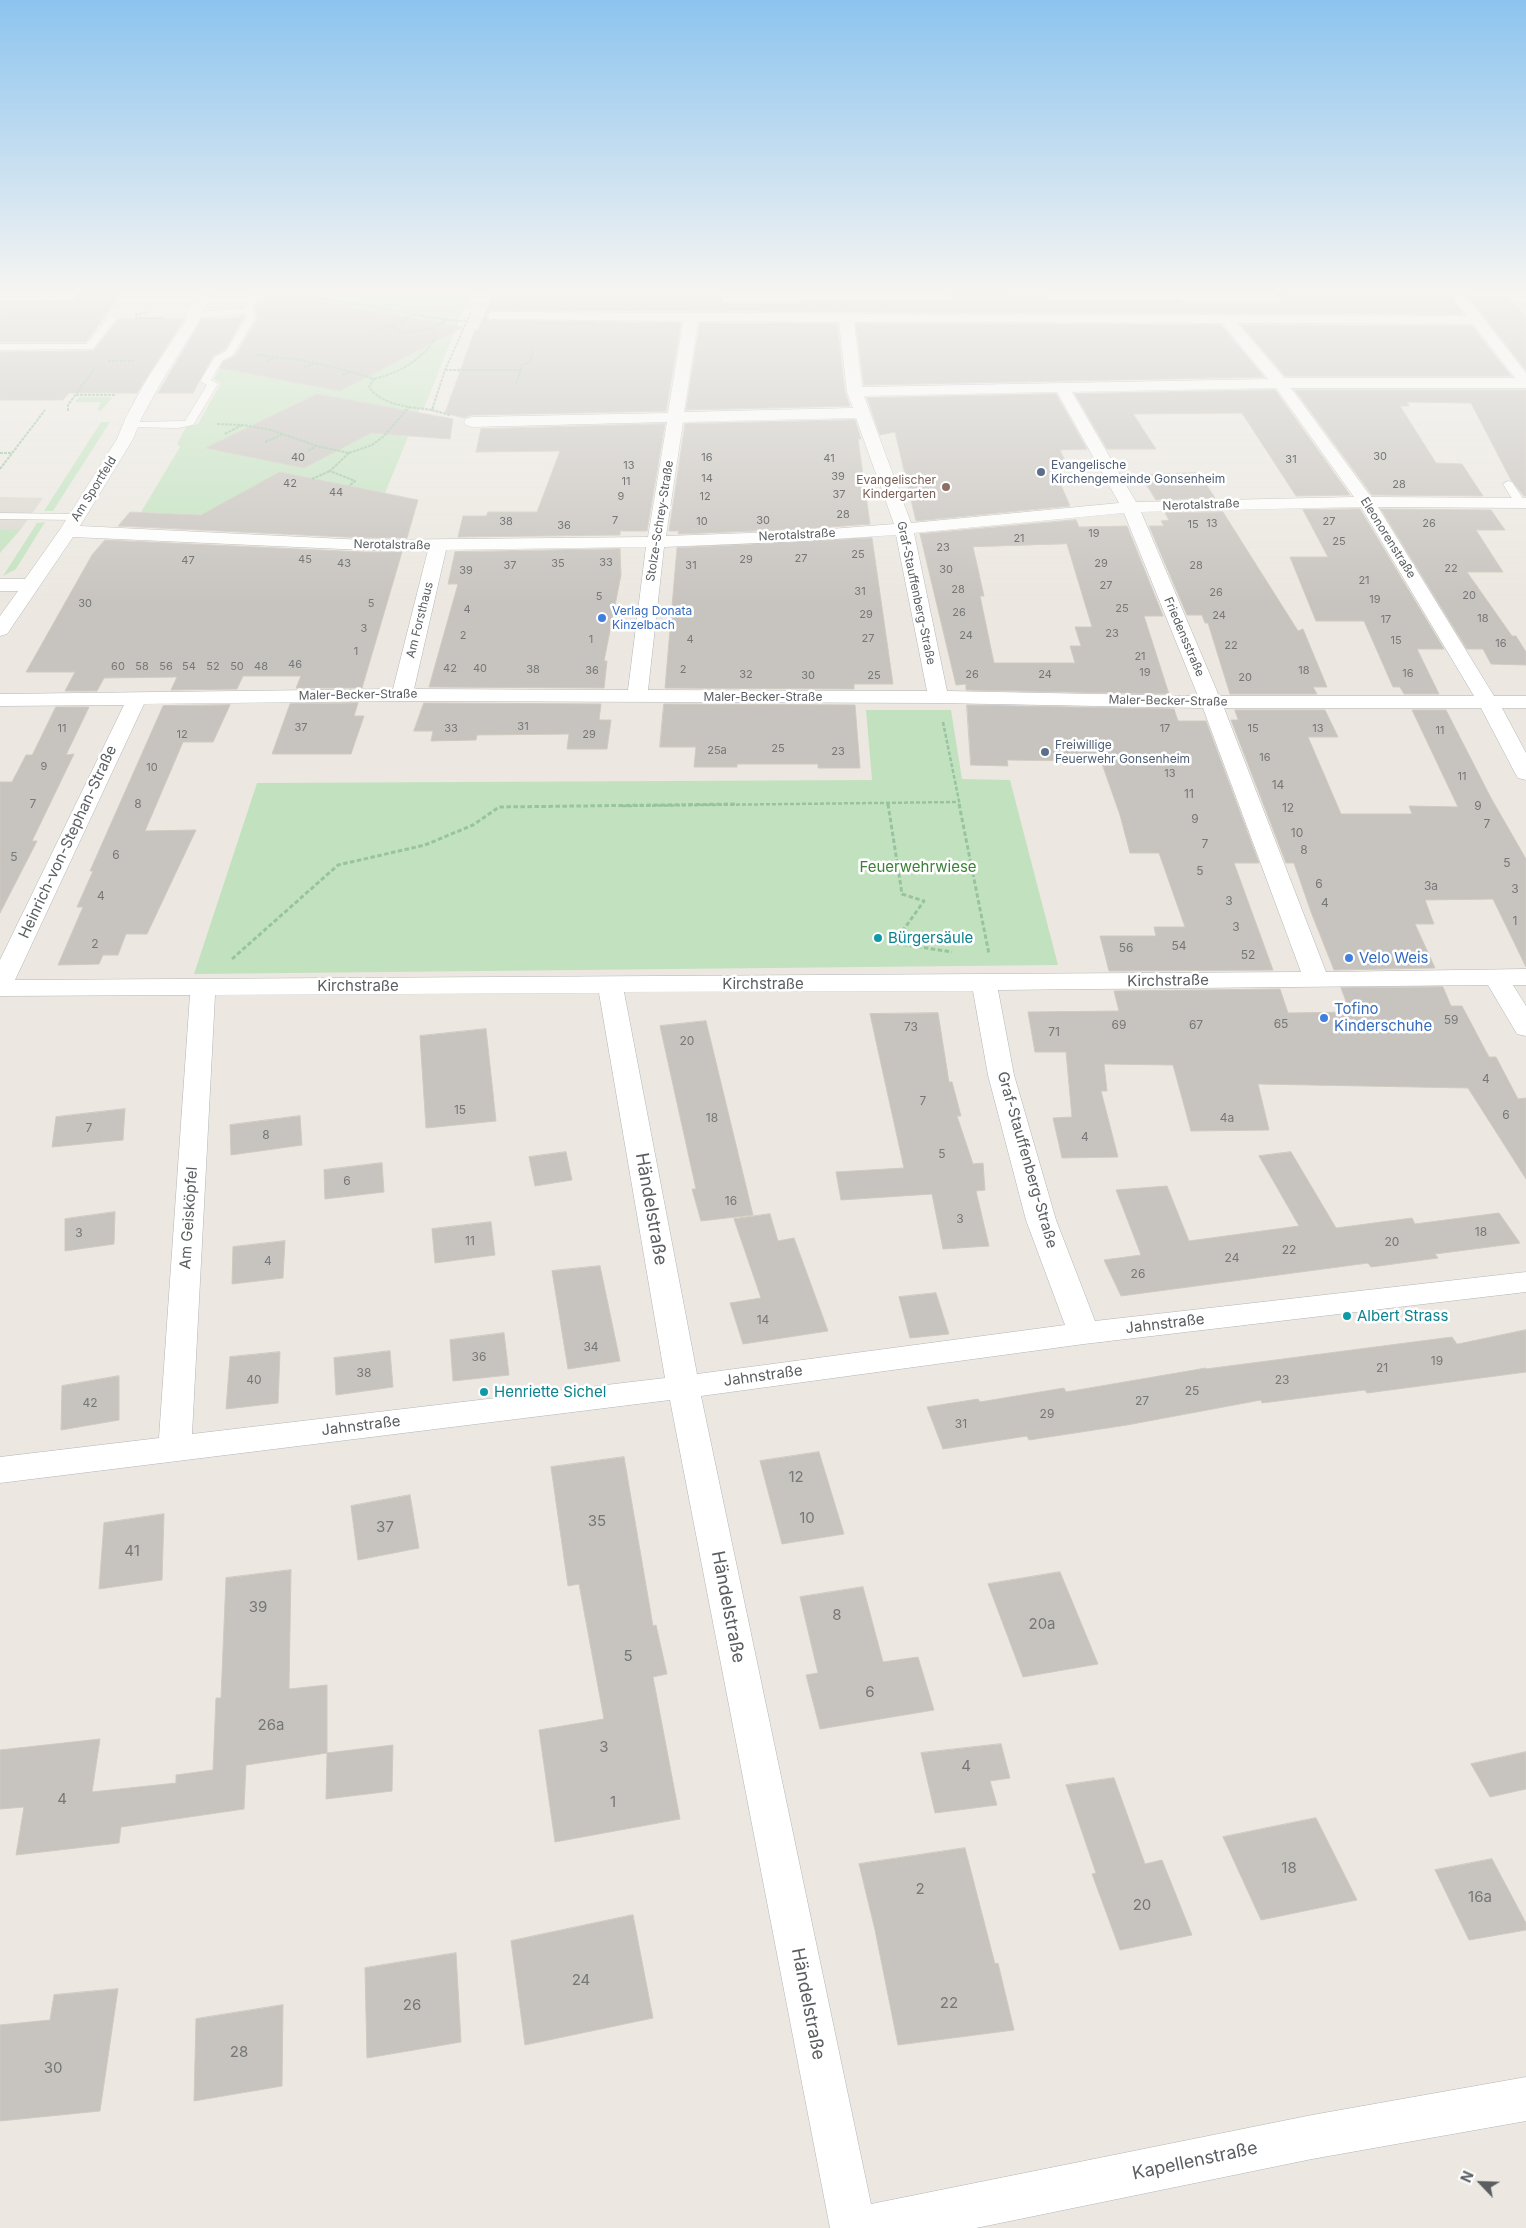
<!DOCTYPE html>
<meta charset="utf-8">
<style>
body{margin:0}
#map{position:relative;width:1526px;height:2228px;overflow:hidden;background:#ece8e1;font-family:Inter,sans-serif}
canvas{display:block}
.north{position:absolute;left:1456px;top:2158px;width:50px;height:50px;-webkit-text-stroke:4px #fff;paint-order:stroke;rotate:294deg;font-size:14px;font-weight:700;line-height:20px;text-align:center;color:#5a5e61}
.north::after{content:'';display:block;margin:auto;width:18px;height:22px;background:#5a5e61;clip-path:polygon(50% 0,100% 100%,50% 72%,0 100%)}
</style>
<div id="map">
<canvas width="1526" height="2228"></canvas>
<div class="north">N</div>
</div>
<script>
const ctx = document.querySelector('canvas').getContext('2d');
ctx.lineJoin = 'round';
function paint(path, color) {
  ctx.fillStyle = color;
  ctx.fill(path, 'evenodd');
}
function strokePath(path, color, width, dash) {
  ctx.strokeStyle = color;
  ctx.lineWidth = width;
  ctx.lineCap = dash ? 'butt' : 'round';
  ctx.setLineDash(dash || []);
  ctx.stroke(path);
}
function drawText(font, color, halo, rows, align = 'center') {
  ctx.font = font + ' Inter,sans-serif';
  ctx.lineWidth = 5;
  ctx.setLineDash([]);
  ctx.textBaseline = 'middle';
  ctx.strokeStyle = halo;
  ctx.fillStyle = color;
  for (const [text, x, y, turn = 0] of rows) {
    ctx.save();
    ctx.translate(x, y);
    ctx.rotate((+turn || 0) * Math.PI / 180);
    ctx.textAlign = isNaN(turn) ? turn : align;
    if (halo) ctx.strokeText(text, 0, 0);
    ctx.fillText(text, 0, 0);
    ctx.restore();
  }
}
paint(new Path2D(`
 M0 497 43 498 21 529H0Z`), '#dcd7cf');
paint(new Path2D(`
 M265 292H474L463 311 424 408 419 410 385 493H382L370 522 141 512 180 447 177 444 186 427 198 424 221 383 214 379 225 360 236 356 260 315 254 313Z
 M79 397H113L100 412 98 409 101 402H75Z
 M101 422H110L53 511H44Z
 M45 522 16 569 3 576 37 523Z
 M0 529H21L0 553Z
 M866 710H951L962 779 1010 780 1058 965 194 974 257 783 872 780Z`), '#c2e2bf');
const building = new Path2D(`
 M80 292H122L86 342H0V301L73 300Z
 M951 292H1009V295L1046 296 1047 300H1182L1183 302 1281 303 1277 293 1450 296 1463 314 495 310 490 311 486 315 488 320 681 323 666 411 472 415 464 418 445 413 475 330H478L493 296H722V302H802V300H952Z
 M282 295 288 296 463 327 340 391 220 368 223 362 235 356 258 318 255 307Z
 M1469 297H1508L1526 317V370Z
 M244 316 225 350 213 356 193 393H158L202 319H228Z
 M148 319H184L137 393H69L63 400H0V352L93 351 118 320Z
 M700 323 837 324 845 392 850 406 686 410Z
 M856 324 1221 325 1264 377 864 385Z
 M1241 325 1472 326 1511 376H1285Z
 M1275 390 1350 495 1296 496 1242 413 1133 414 1156 449H1107L1075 394Z
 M1295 390H1526V496H1524L1511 480 1471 403 1407 402 1409 406H1400L1436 463 1462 464 1483 496 1372 495Z
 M317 394 453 419 450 439 371 433 304 468 206 448Z
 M1056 394 1087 449 1060 450 1069 469H1054L1070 506 916 521 895 432 880 435 867 398Z
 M855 420 861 439H858L870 524 805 529 678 534 679 531H669L685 424Z
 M665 424 647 531H620V535L458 537 463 516H486L488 512H537L560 451 476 452 481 429Z
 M280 472 418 500 407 538H364L118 526 130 512 201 515Z
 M1199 473 1215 498 1156 500 1140 475Z
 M1360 509 1444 649H1417L1439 694H1404L1400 687H1393L1364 621H1316L1290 557H1328L1303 510Z
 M1381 509 1491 510 1505 530H1476L1503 572H1467L1512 636H1516L1526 652V665L1491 664 1483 649H1467Z
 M1223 512 1298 631 1303 629 1327 687H1313L1317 694H1230L1208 623H1205L1202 615H1187L1149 526H1164L1161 521 1169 520 1165 513Z
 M1076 520 1079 527 1127 526 1163 616H1144L1169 694 966 690V684L956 685 920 534ZM1067 544 1092 627H1075L1081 646H1070L1075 663H994L980 596H984L973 547Z
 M872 538 893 684H854V689L665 688 677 548Z
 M105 540 364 552H402L362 688H296L301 676H243L237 689 171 690 177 677 104 678 97 691H65L75 672H26L92 555Z
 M620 549 621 575 604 661H607L604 688 429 687 458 584H448L455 552Z
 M358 703 354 716H364L351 754H272L290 704Z
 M424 703 601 704 599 720H611L607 749H567L569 734 477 735 476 740 431 741 433 731H414Z
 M664 704 855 705 860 768H818V764H737V767H694L696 747H660Z
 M230 705 213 742H183L145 831 196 830 147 934H126L118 955H103L99 964 58 965 83 907H77L93 871H90L163 706Z
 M967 705 1174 709 1178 721H1206L1259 863H1234L1273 970 1109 971 1100 936H1156L1154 927H1185L1159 853H1130L1120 815 1101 761 1007 760 1008 766 971 765Z
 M56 707H89L66 755 74 754 32 841H37L0 913V782H12L26 755H32Z
 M1235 710H1325L1338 737H1308L1341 814H1412L1409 806 1458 807 1412 710H1446L1491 798 1526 859V967L1493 899 1425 900 1434 924H1415L1435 968 1334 970 1311 912 1294 863H1286L1231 720H1238Z
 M1443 987 1451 1006H1462L1489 1057H1496L1518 1099 1526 1098V1179L1468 1088 1258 1084 1269 1130 1191 1131 1173 1065 1104 1064 1107 1091H1101L1118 1157 1062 1158 1053 1118 1072 1117 1066 1052H1035L1028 1012 1119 1011 1114 991 1280 989 1288 1013 1350 1012 1341 988Z
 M938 1013 949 1082H952L961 1116H957L973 1164 983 1163 985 1190 976 1191 989 1246 943 1249 932 1194 841 1200 836 1172 904 1168 870 1014Z
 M706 1021 753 1215 701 1221 692 1189H696L660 1026Z
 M486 1029 496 1121 426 1128 420 1036Z
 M125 1109 123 1140 52 1147 56 1117Z
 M300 1116 302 1145 231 1155 230 1125Z
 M566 1152 572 1180 535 1186 529 1157Z
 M1291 1152 1336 1228 1412 1218 1415 1224 1499 1213 1520 1243 1435 1254 1438 1258 1371 1267 1368 1263 1121 1296 1104 1260 1141 1255 1116 1190 1167 1186 1189 1241 1299 1226 1259 1156Z
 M382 1163 384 1192 325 1199 324 1170Z
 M115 1212 114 1244 65 1251V1219Z
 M770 1214 778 1241 794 1238 828 1331 743 1344 730 1303 761 1298 734 1219Z
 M491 1222 495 1255 435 1263 432 1229Z
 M285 1241 283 1278 232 1284 233 1247Z
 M600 1266 620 1361 568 1369 552 1271Z
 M936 1293 949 1334 910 1338 899 1297Z
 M1526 1330V1372L1367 1393 1365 1390 1262 1403 1261 1400 1127 1425 1029 1440 1027 1436 943 1449 927 1407 978 1399 980 1402 1064 1388 1066 1392 1206 1368V1369L1452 1337 1457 1344Z
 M504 1333 509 1375 453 1381 450 1340Z
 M390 1351 393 1387 336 1395 334 1358Z
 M280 1352 278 1403 226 1409 230 1357Z
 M119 1376V1420L61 1430 62 1386Z
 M819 1452 844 1534 782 1544 760 1461Z
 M624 1457 653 1626 656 1625 667 1674 653 1677 680 1819 555 1842 539 1730 604 1719 579 1584 568 1586 551 1467Z
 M410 1495 419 1548 358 1560 351 1506Z
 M164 1514 162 1580 99 1589 104 1523Z
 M291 1570 289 1689 327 1685V1753L393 1745 392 1791 326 1799 327 1753 246 1765 244 1809 121 1827 119 1843 16 1855 24 1807 0 1809V1750L100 1739 92 1792 176 1783V1775L213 1770 216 1698H221L226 1578Z
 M1060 1572 1098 1664 1023 1677 988 1584Z
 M863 1587 883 1662 918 1657 934 1710 820 1729 806 1675 818 1673 800 1597Z
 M1001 1744 1010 1778 990 1781 997 1805 935 1813 921 1753Z
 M1526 1752V1789L1490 1797 1471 1764Z
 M1114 1778 1145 1864 1162 1860 1192 1935 1120 1950 1092 1874 1096 1873 1066 1785Z
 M1316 1818 1357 1900 1261 1920 1223 1837Z
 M965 1848 995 1964 998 1963 1014 2030 898 2045 875 1930 859 1864Z
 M1492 1859 1526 1923V1930L1469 1940 1435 1870Z
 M633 1915 653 2018 525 2045 511 1941Z
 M456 1953 461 2042 367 2058 365 1968Z
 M118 1989 100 2111 0 2121V2025L50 2020 54 1995Z
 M283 2005 282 2086 194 2101 196 2019Z`);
paint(building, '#c7c3be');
strokePath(building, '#d0cac0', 1);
const service = new Path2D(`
 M254 292H262L252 309 256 317 233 355 222 361 211 380 218 384 193 425 178 428 127 427V423L131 422 185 421 207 385 200 381 215 357 226 351 246 317 245 314 194 318 189 315 194 312 244 309Z
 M112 315 117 318 93 349 0 350V344H87L109 316Z
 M1508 481 1512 482 1526 503 1524 505 1520 506 1516 505 1503 484Z
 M0 513 77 514 83 517 77 520 0 519Z`);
const minor = new Path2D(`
 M201 292H215L201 312 200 320 163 379 142 417 133 439 80 526 364 540 648 537 667 422 472 427 466 425 464 422 466 419 472 417 668 413 683 321 490 319 488 316 490 313 495 312 1467 316 1449 292H1463L1526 373V388H1291L1371 497 1526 498V508L1378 507 1494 696H1526V708H1502L1526 753V780L1518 778 1515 773 1481 708H1224L1326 972 1526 969V985H1513L1526 1006V1036L1517 1034 1488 985 998 990 1014 1075 1056 1220 1095 1321 1526 1272V1292L1084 1344 701 1396 871 2204 1312 2115 1526 2077V2121L1312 2159 976 2228H830L670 1400 0 1483V1457L159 1438 190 995 0 996V960L124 705 0 706V694L393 689 428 550H364L73 537 7 634 0 636V616L18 591H0V579H25L59 531 117 439 126 417 147 379 186 320 187 312ZM698 321 839 322 847 392 853 408 684 412ZM854 322 1222 323 1268 379 862 387ZM1237 323 1473 324 1515 378H1284ZM1276 388 1354 497 1136 502 1072 392ZM1057 392 1119 503 911 523 864 396ZM856 418 894 524 805 531 666 536 683 422ZM1361 507 1474 696H1219L1141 512ZM1124 513 1198 696 947 691 914 533ZM896 535 927 691 648 690 664 547 805 541ZM646 547 628 690 414 689 446 550ZM402 701 938 703 1203 708 1301 972 15 980 144 704ZM973 991 988 1075 1026 1220 1065 1325 697 1374 624 992ZM599 993 665 1378 192 1434 215 995Z`);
strokePath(service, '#b2b5b8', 1);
strokePath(minor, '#b2b5b8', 1);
strokePath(new Path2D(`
 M287 292 447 320 468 321
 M416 314 391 326 405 333 431 328
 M135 315 147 312
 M135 318H164
 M375 331 391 326
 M256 355C297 358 335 366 374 379L369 387C382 406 411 407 432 410
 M108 361H135
 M266 361 274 357
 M304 368 314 363
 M445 370H521L516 383
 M521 370 522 365 530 362 534 348
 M342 375 350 371
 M374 379C401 372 420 361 436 338L431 328 446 320
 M76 395H116
 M68 411V405L95 368
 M450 415 432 410 445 370 471 312
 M217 424 243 425 271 430 317 446 349 453 330 471 355 481 349 486
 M225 434 242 425
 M265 442 283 434
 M308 451 316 446
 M0 453H12
 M349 453 372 445 384 436 409 407
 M0 469 45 410
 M312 479 330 471`), '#98c3a1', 2, [3, 1]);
strokePath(new Path2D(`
 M943 722 960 806
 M888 803V806
 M622 806 959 802`), '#98c3a1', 2.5, [4, 2]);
strokePath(new Path2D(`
 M888 804 902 894 924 901 894 943 952 952
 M959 804 989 954
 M232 959 338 865 425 845 473 825 499 807 737 804`), '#98c3a1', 3, [4.5, 2.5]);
paint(service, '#fff');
paint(minor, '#fff');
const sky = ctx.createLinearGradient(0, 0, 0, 604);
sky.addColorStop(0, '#8cc4ef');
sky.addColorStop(0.48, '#f6f5f2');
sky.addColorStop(1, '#f6f5f200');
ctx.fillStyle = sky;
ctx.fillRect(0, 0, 1526, 604);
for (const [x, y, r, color] of [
 [1041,472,5,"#5c6f8a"],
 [946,487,5,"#8d6e63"],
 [602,618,5,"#3f7fe0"],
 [1045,752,5,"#5c6f8a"],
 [878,938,5,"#0f9aa8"],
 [1349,958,5,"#3f7fe0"],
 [1324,1018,5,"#3f7fe0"],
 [1347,1316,5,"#0f9aa8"],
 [484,1392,5,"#0f9aa8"]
]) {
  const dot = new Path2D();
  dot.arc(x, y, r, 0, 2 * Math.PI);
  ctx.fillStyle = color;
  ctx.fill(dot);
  strokePath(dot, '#fff', 2);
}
drawText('11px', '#757778', null, [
 ["30",1380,457],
 ["40",298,458],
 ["16",707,458],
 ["41",829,459],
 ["31",1291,460],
 ["13",629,466],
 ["39",838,477],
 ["14",707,479],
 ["11",626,482],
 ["42",290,484],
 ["28",1399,485],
 ["44",336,493],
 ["37",839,495],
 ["9",621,497],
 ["12",705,497],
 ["28",843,515],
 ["7",615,521],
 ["30",763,521],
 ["38",506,522],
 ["10",702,522],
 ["27",1329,522],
 ["13",1212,524],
 ["26",1429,524],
 ["15",1193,525],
 ["36",564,526],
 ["19",1094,534],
 ["21",1019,539],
 ["25",1339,542],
 ["23",943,548],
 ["25",858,555],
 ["27",801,559],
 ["45",305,560],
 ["29",746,560],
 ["47",188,561],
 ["33",606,563],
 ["43",344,564],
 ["35",558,564],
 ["29",1101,564],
 ["37",510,566],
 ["31",691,566],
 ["28",1196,566],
 ["22",1451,569],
 ["30",946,570],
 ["39",466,571],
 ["21",1364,581],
 ["27",1106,586],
 ["28",958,590],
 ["31",860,592],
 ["26",1216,593],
 ["20",1469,596],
 ["5",599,597],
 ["19",1375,600],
 ["30",85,604],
 ["5",371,604],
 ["25",1122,609],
 ["4",467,610],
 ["26",959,613],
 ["29",866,615],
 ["24",1219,616],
 ["18",1483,619],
 ["17",1386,620],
 ["3",364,629],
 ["23",1112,634],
 ["2",463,636],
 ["24",966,636],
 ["27",868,639],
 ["1",591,640],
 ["4",690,640],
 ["15",1396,641],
 ["16",1501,644],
 ["22",1231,646],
 ["1",356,652],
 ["21",1140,657],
 ["46",295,665],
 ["60",118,667],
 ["58",142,667],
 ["56",166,667],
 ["54",189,667],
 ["52",213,667],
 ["50",237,667],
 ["48",261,667],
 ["42",450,669],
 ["40",480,669],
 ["38",533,670],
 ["2",683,670],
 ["36",592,671],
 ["18",1304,671],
 ["19",1145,673],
 ["16",1408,674],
 ["32",746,675],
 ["26",972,675],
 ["24",1045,675],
 ["30",808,676],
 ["25",874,676],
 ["20",1245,678],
 ["31",523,727],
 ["37",301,728],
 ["11",62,729],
 ["33",451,729],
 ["17",1165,729],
 ["15",1253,729],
 ["13",1318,729],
 ["11",1440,731],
 ["12",182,735],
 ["29",589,735],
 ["25",778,749],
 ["25a",717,751],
 ["23",838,752],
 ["16",1265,758],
 ["9",44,767],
 ["10",152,768],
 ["13",1170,774],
 ["11",1462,777]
]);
drawText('12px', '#4e5e75', '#fff', [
 ["Evangelische",1051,465],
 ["Kirchengemeinde Gonsenheim",1051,479],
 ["Freiwillige",1055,745],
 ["Feuerwehr Gonsenheim",1055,759]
], 'left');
drawText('12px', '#785e54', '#fff', [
 ["Evangelischer",936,480],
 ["Kindergarten",936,494]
], 'right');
drawText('12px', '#5a5e61', '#fff', [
 ["Am Sportfeld",94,489,-58],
 ["Nerotalstraße",1201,505,-2],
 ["Stolze-Schrey-Straße",660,521,-81],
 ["Nerotalstraße",797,535,-3],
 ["Eleonorenstraße",1388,538,58],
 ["Nerotalstraße",392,545,1],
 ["Graf-Stauffenberg-Straße",916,593,78],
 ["Am Forsthaus",420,620,-76],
 ["Friedensstraße",1184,637,67],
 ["Maler-Becker-Straße",358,695,-1],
 ["Maler-Becker-Straße",763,697],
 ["Maler-Becker-Straße",1168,701,1]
]);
drawText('12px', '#366cbe', '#fff', [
 ["Verlag Donata",612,611],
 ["Kinzelbach",612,625]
], 'left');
drawText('12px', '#757778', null, [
 ["14",1278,785],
 ["11",1189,794],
 ["7",33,804],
 ["8",138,804],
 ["9",1478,806],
 ["12",1288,808],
 ["9",1195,819],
 ["7",1487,824],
 ["10",1297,833],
 ["7",1205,844],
 ["8",1304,850],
 ["6",116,855],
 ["5",14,857],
 ["5",1507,863],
 ["5",1200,871],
 ["6",1319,884],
 ["3a",1431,886],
 ["3",1515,889],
 ["4",101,896],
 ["3",1229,901],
 ["4",1325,903],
 ["1",1515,921],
 ["3",1236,927],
 ["2",95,944],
 ["54",1179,946],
 ["56",1126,948],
 ["52",1248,955],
 ["59",1451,1020],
 ["65",1281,1024],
 ["69",1119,1025],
 ["67",1196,1025],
 ["73",911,1027],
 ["71",1054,1032],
 ["20",687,1041],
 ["4",1486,1079],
 ["7",923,1101],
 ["15",460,1110],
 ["6",1506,1115],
 ["18",712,1118],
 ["4a",1227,1118],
 ["7",89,1128],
 ["8",266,1135],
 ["4",1085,1137],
 ["5",942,1154],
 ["6",347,1181],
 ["16",731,1201],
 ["3",960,1219],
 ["18",1481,1232],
 ["3",79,1233],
 ["11",470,1241],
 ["20",1392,1242],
 ["22",1289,1250],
 ["24",1232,1258],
 ["4",268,1261],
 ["26",1138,1274],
 ["14",763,1320],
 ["34",591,1347],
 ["36",479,1357],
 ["19",1437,1361],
 ["21",1382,1368],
 ["38",364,1373],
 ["40",254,1380],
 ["23",1282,1380],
 ["25",1192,1391],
 ["27",1142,1401],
 ["42",90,1403],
 ["29",1047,1414],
 ["31",961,1424]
]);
drawText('15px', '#5a5e61', '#fff', [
 ["Heinrich-von-Stephan-Straße",68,842,-65],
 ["Kirchstraße",1168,981,-1],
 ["Kirchstraße",763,984],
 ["Kirchstraße",358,986],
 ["Graf-Stauffenberg-Straße",1027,1160,74],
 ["Am Geisköpfel",189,1218,-86],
 ["Jahnstraße",1165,1324,-7],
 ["Jahnstraße",763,1376,-8],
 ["Jahnstraße",361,1426,-7]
]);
drawText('15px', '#3c8139', '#fff', [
 ["Feuerwehrwiese",918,867]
]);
drawText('15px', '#0d838f', '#fff', [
 ["Bürgersäule",888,938],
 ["Albert Strass",1357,1316],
 ["Henriette Sichel",494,1392]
], 'left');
drawText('15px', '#366cbe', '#fff', [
 ["Velo Weis",1359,958],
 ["Tofino",1334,1009],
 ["Kinderschuhe",1334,1026]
], 'left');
drawText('15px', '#757778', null, [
 ["12",796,1477],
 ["10",807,1518],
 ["35",597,1521],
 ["37",385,1527],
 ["41",132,1551],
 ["39",258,1607],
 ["8",837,1615],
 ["20a",1042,1624],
 ["5",628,1656],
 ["6",870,1692],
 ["26a",271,1725],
 ["3",604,1747],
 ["4",966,1766],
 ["4",62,1799],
 ["1",613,1802],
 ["18",1289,1868],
 ["2",920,1889],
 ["16a",1480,1897],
 ["20",1142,1905],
 ["24",581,1980],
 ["22",949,2003],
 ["26",412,2005],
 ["28",239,2052],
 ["30",53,2068]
]);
drawText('18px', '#5a5e61', '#fff', [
 ["Händelstraße",651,1209,80],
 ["Händelstraße",728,1607,79],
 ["Händelstraße",808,2004,79],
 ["Kapellenstraße",1195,2161,-12]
]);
</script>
